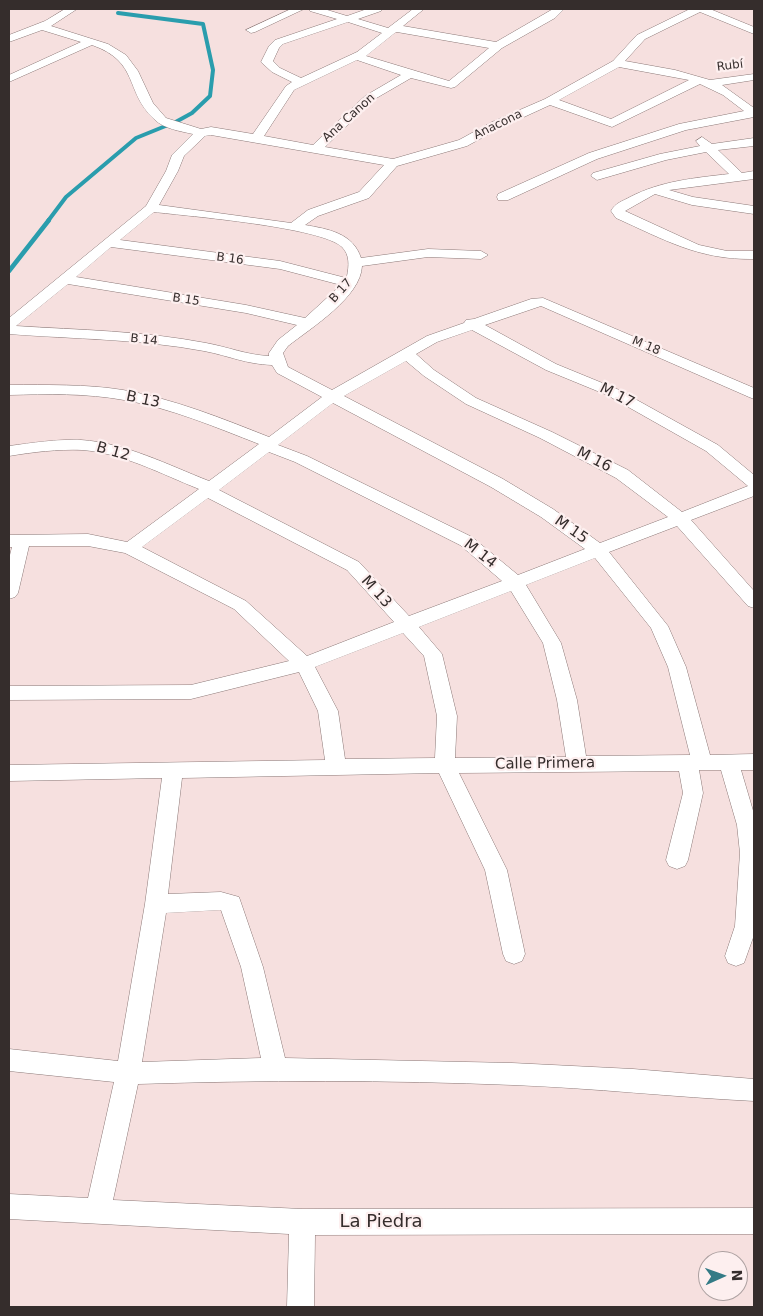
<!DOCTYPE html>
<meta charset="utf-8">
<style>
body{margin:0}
#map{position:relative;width:763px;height:1316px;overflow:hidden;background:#f6e0df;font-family:"DejaVu Sans",sans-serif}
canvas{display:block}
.frame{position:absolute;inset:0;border:10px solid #352d2c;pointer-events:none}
.north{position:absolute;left:698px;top:1251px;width:50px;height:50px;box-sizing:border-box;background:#fdefef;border:1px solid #ada1a1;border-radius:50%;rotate:88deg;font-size:14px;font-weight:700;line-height:20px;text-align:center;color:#352d2c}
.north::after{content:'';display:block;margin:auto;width:18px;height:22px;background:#347b86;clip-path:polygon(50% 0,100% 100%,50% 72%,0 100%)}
</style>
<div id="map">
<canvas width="763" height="1316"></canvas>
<div class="frame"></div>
<div class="north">N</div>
</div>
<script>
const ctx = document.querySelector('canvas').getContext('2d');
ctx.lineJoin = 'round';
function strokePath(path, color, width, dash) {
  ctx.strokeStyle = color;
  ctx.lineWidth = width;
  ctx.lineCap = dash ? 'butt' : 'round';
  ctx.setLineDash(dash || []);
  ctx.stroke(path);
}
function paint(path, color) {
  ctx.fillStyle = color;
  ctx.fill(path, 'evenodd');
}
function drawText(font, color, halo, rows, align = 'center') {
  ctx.font = font + ' "DejaVu Sans",sans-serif';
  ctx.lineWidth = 4.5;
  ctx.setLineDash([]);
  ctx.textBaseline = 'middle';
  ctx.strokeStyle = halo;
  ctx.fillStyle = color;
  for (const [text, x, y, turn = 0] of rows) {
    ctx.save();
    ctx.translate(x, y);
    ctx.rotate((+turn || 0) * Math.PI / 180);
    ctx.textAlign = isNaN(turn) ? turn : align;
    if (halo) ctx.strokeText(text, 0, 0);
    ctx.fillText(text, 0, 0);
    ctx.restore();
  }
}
strokePath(new Path2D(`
 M118 13 203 24 213 70 210 96 192 113 172 124
 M48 221 66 197 136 138 168 125`), '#2a9dad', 4);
strokePath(new Path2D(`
 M9 271 49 220`), '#2a9dad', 4.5);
const minor = new Path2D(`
 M65 9H77L51 26 108 44 126 55 138 71 153 103 166 118 201 129 211 127 253 134 286 86 292 82 272 72 261 62 269 46 275 40 337 19 310 11 309 9H324L347 16 367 9H382L381 11 358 19 388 28 413 9H424L403 26 496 42 553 9H564L555 18 502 48 455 87 451 88 411 78 373 100 325 147 393 159 459 140 492 122 545 99 613 61 637 35 690 9H710L754 27V34L700 12 645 39 625 61 675 70 710 80 754 74V80L722 85 754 108V117L686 130 597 159 508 200H498L497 197 498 194 589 153 679 124 744 111 723 95 700 84 612 127 550 105 500 128 467 146 397 166 369 198 318 216 305 225C328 229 353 233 361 258L428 249 481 251 488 255 481 259 428 257 362 266C361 297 311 328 288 346L283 353 288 367 332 390 427 336 464 323 466 320 474 319 531 299 543 298 754 388V399L749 397 541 306 485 325 556 364 617 389 718 445 754 475V496L691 520 754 591V608L748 606 677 526 609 552 668 626 686 667 710 755 754 754V770H741L754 814V935L744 963 736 966 728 963 725 956 735 926 740 853 737 825 721 770H699L703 793 688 860 685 866 677 869 669 866 666 860 683 793 679 771 459 773 507 870 525 954 522 961 514 964 506 961 503 954 485 870 439 773 182 778 168 894 221 892 239 897 263 967 285 1058 512 1063 633 1069 754 1079V1101C674 1097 593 1088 513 1085 388 1080 263 1080 138 1084L113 1200 302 1209 754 1208V1234L315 1235 314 1307H287L289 1234 9 1219V1194L88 1198 114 1082 9 1071V1049L118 1061 145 904 162 778 9 781V765L325 760 318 711 299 672 191 699 9 700V686L191 685 289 661 234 609 125 553 88 546H29L18 593 15 597 9 599V559L12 547H9V535L88 534 127 542 199 489C161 474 123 453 82 450 58 449 33 452 9 456V446C32 443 57 439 81 440 126 443 168 465 209 481L259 444C215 427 171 408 124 400 86 393 47 394 9 395V385C47 385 86 384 123 390 174 399 221 418 269 437L322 397 277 373 272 365C245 364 230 356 204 351 141 339 73 339 9 334V318L146 206 166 171 172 155 193 134C180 131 164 129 154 119 124 91 140 62 92 45L9 82V75L81 42 42 30 9 42V35L45 21ZM348 22 382 33 357 52 301 78 280 68 273 61 279 48 283 44ZM396 32H397L489 48 449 81 366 56ZM357 60 401 75 365 96 313 145 264 136 294 90ZM619 67 689 80 611 119 559 100ZM211 135 384 165 359 192 308 210 291 223 159 205 178 171 184 156 205 136ZM154 212C188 216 321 227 342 247 350 255 349 266 347 276L346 278 280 261 120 240ZM111 247 280 269 341 285 305 318 246 305 76 277ZM68 284 246 313 297 325 278 340 269 353V356C247 355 228 347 206 343 144 331 79 330 16 326ZM472 330 546 370 607 395 706 451 748 486 682 512 628 470 552 432 476 398 434 370 416 354 437 342ZM406 361 424 376 466 404 540 438 616 478 668 517 600 543 553 509 503 479 344 396ZM333 403 491 487 541 517 585 549 518 575 472 537 307 456 278 445ZM269 452 295 462 460 545 502 581 409 616 359 562 219 490ZM208 498 347 570 394 622 307 656 246 601 142 547ZM595 558 651 628 668 667 690 755 586 756 577 700 561 643 526 585ZM511 591 543 643 557 700 566 757 455 758 457 716 442 654 419 627ZM403 633 424 656 437 716 435 758 345 759 338 711 315 667ZM221 910 241 967 261 1058 142 1062 166 913Z
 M291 9H304L255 32 251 33 246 30Z
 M702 137 712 144 754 138V146L718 150 742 173 754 171V179L669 190 693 197 754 206V214L692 205 655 194 625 211 699 245 727 251H754V259C699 260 665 240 616 218L611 211C615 203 623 201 630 197 661 181 694 178 729 174L706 152 666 160 597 180 591 176 593 173 660 154 700 146 696 141Z`);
strokePath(minor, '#8b7877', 1);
paint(minor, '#fff');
drawText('12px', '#352d2c', '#fdefef', [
 ["Rubí",730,66,-7],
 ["Ana Canon",349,118,-42],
 ["Anacona",498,125,-26],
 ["B 16",230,259,8],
 ["B 17",341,291,-48],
 ["B 15",186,300,9],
 ["B 14",144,340,6],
 ["M 18",646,346,23]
]);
drawText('15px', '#352d2c', '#fdefef', [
 ["M 17",617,396,27],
 ["B 13",143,400,12],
 ["B 12",113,452,16],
 ["M 16",594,460,27],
 ["M 15",571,530,35],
 ["M 14",480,554,38],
 ["M 13",376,592,48],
 ["Calle Primera",545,764,-1]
]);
drawText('18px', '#352d2c', '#fdefef', [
 ["La Piedra",381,1222]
]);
</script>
